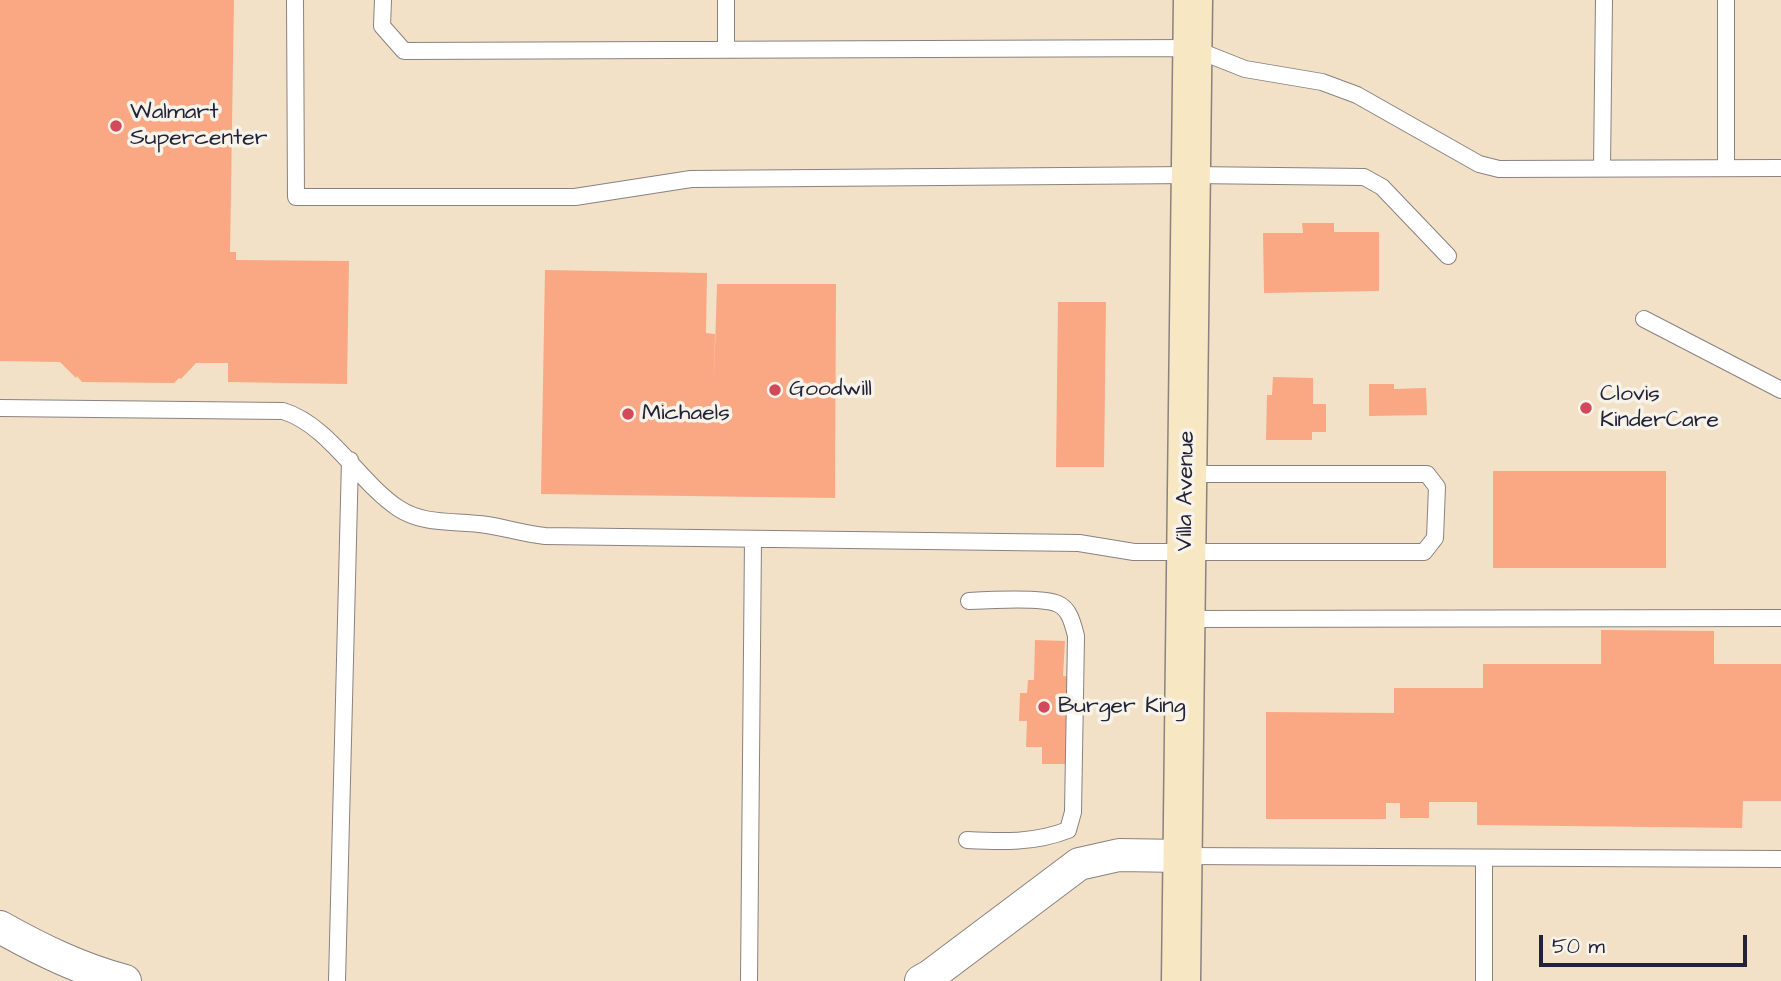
<!DOCTYPE html>
<style>
body{margin:0}
#map{position:relative;width:1781px;height:981px;overflow:hidden;background:#f2e1c6;font-family:"Architects Daughter",sans-serif}
canvas{display:block}
.scale{position:absolute;left:1539px;top:935px;width:208px;height:32px;box-sizing:border-box;border:4px solid #22223b;border-top:0;padding-left:9px;font-size:21px;line-height:24px;white-space:nowrap;color:#22223b;-webkit-text-stroke:5px #f7f3e8;paint-order:stroke}
</style>
<div id="map">
<canvas width="1781" height="981"></canvas>
<div class="scale">50 m</div>
</div>
<script>
const ctx = document.querySelector('canvas').getContext('2d');
ctx.lineJoin = 'round';
function paint(path, color) {
  ctx.fillStyle = color;
  ctx.fill(path, 'evenodd');
}
function strokePath(path, color, width, dash) {
  ctx.strokeStyle = color;
  ctx.lineWidth = width;
  ctx.lineCap = dash ? 'butt' : 'round';
  ctx.setLineDash(dash || []);
  ctx.stroke(path);
}
function drawText(font, color, halo, rows, align = 'center') {
  ctx.font = font + ' "Architects Daughter",sans-serif';
  ctx.lineWidth = 7;
  ctx.setLineDash([]);
  ctx.textBaseline = 'middle';
  ctx.strokeStyle = halo;
  ctx.fillStyle = color;
  for (const [text, x, y, turn = 0] of rows) {
    ctx.save();
    ctx.translate(x, y);
    ctx.rotate((+turn || 0) * Math.PI / 180);
    ctx.textAlign = isNaN(turn) ? turn : align;
    if (halo) ctx.strokeText(text, 0, 0);
    ctx.fillText(text, 0, 0);
    ctx.restore();
  }
}
paint(new Path2D(`
 M0 0H234L230 252H236V260L349 261 347 384 228 382V363H196L181 379 179 378 174 383 82 382 77 376 76 378 60 362 0 361Z
 M1302 223H1334V232H1379V291L1264 293 1263 233H1303Z
 M545 270 707 273 706 333 715 334 714 381 717 284H836L835 498 541 494Z
 M1058 302H1106L1104 467H1056Z
 M1273 377 1313 378V404H1326V432H1312V440H1266L1267 395H1272Z
 M1369 384H1394V389L1426 388 1427 415 1369 416Z
 M1493 471H1666V568H1493Z
 M1601 630 1714 631V664H1781V801H1743L1742 828 1477 825V802H1429V818H1400V803H1386V819H1266V712L1394 713V688H1483V664H1601Z
 M1035 640 1065 641 1063 676 1070 677 1067 764H1042V747H1026L1027 721H1019L1020 693H1027L1028 680H1034Z`), '#faa784');
const lane = new Path2D(`
 M295 0 296 197H575L691 179 1191 175 1364 177 1382 187 1448 256
 M383 0 382 26 404 51 1192 48 1245 69 1322 82 1357 95 1479 164 1499 169 1781 168
 M1726 0V168
 M726 50V0
 M1602 167 1604 0
 M1644 319 1781 390
 M0 408 283 411C329 425 359 482 398 508 425 526 456 520 487 525 506 528 525 534 545 536L1079 543 1134 552H1424L1435 538 1437 487 1427 474H1187
 M1185 619 1781 618
 M967 840C1002 842 1035 843 1068 830L1073 812 1076 636C1073 625 1070 609 1058 604 1044 597 987 600 969 601
 M1183 856 1781 859
 M1484 858V981
 M337 981 350 460
 M749 981 753 539`);
const street = new Path2D(`
 M0 927C41 950 80 969 125 981
 M921 981 930 976 1079 864 1119 855 1183 856`);
const secondary = new Path2D(`
 M1181 981 1193 0`);
strokePath(lane, '#8a8280', 18);
strokePath(street, '#8a8280', 34);
strokePath(secondary, '#8a8280', 41);
strokePath(lane, '#fff', 16);
strokePath(street, '#fff', 32);
strokePath(secondary, '#f8e7c3', 38);
for (const [x, y, r, color] of [
 [116,126,7,"#d1495b"],
 [775,390,7,"#d1495b"],
 [1586,408,7,"#d1495b"],
 [628,414,7,"#d1495b"],
 [1044,707,7,"#d1495b"]
]) {
  const dot = new Path2D();
  dot.arc(x, y, r, 0, 2 * Math.PI);
  ctx.fillStyle = color;
  ctx.fill(dot);
  strokePath(dot, '#f7f3e8', 2.5);
}
drawText('23px', '#22223b', '#f7f3e8', [
 ["Walmart",130,113],
 ["Supercenter",130,139],
 ["Goodwill",789,390],
 ["Clovis",1600,395],
 ["KinderCare",1600,421],
 ["Michaels",642,414],
 ["Burger King",1058,707]
], 'left');
drawText('23px', '#22223b', '#f7f3e8', [
 ["Villa Avenue",1187,491,-89]
]);
</script>
